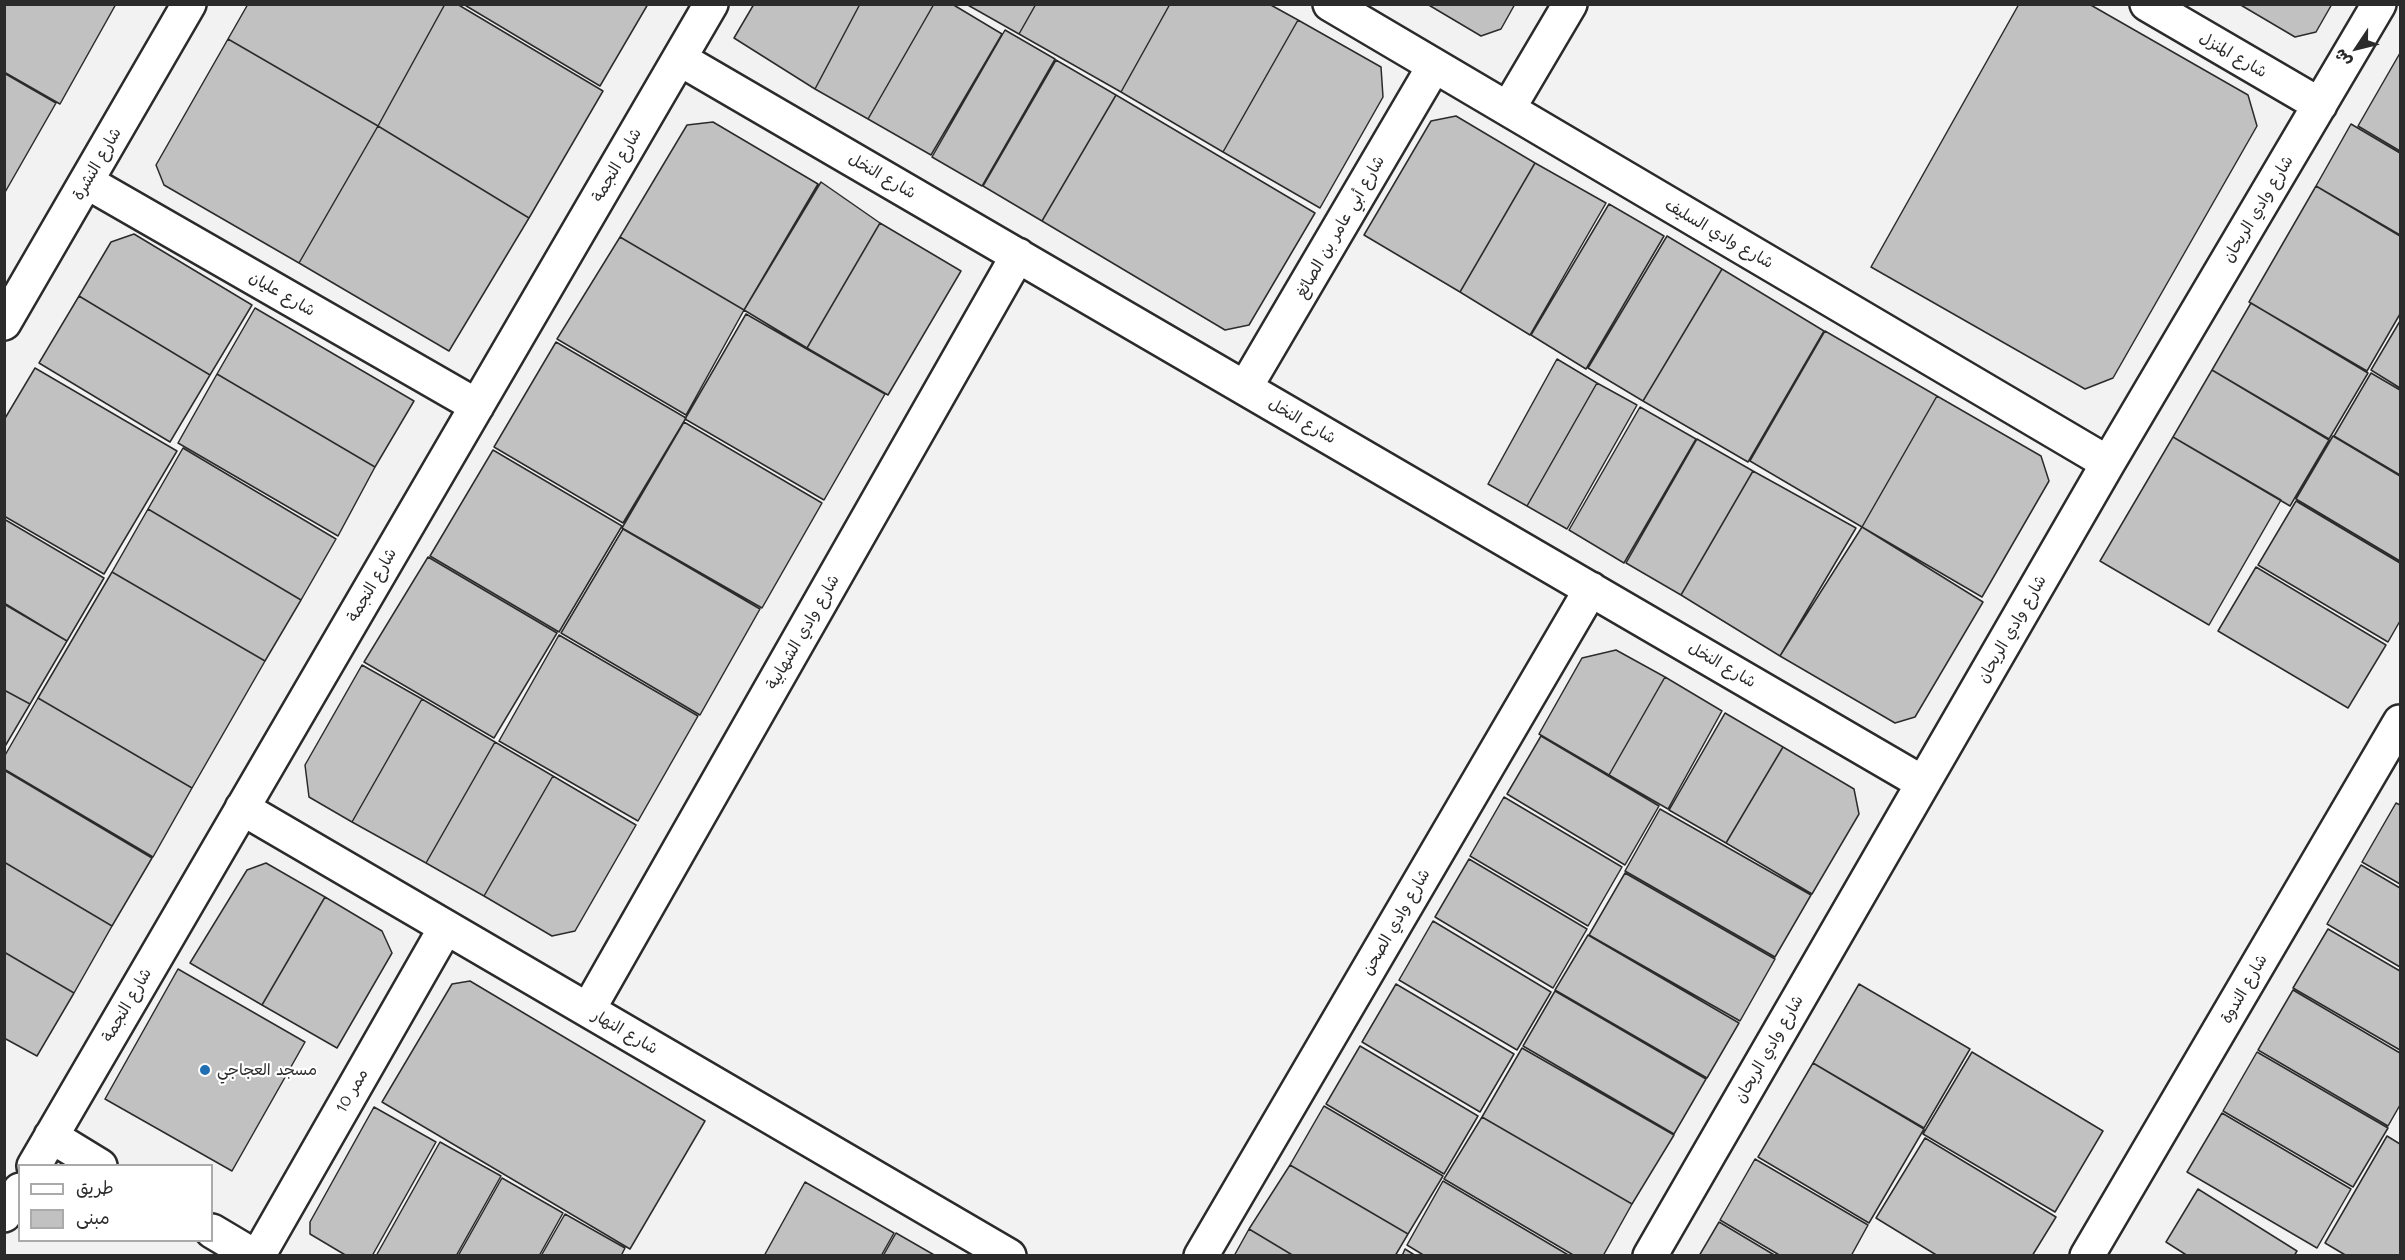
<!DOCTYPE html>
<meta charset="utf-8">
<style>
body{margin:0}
#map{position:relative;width:2405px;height:1260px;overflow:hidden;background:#f2f2f2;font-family:Mali,"Playpen Sans Arabic",sans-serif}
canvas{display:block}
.frame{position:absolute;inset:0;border:6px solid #2b2b2b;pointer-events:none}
.legend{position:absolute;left:18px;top:1164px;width:195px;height:78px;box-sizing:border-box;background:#fff;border:2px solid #aaa;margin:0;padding:8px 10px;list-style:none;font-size:18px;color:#2b2b2b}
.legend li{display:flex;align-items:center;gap:12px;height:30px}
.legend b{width:30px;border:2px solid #aaa}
.north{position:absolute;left:2327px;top:18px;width:60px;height:60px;-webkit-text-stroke:4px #fff;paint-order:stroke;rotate:235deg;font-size:16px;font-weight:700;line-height:24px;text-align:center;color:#2b2b2b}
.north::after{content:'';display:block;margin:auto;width:21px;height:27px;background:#2b2b2b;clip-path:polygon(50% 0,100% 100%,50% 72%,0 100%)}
</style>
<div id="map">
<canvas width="2405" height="1260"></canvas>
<div class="frame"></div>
<ul class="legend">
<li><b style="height:8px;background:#fff"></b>طريق</li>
<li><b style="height:16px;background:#c1c1c1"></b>مبنى</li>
</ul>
<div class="north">ش</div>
</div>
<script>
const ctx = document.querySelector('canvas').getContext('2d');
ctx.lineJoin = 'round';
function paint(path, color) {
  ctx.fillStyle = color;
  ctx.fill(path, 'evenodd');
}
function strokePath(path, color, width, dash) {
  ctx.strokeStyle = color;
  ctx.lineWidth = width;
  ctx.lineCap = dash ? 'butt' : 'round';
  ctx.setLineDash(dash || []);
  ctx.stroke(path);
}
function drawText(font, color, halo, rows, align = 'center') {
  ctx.font = font + ' Mali,"Playpen Sans Arabic",sans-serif';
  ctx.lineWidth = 4.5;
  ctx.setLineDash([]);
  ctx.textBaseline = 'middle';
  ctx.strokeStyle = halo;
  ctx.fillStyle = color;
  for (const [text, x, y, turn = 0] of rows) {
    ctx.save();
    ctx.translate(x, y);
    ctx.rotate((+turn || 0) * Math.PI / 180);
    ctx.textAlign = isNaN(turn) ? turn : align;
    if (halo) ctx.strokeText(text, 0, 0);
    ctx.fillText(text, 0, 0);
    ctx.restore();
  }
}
const building = new Path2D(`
 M4 4H116L60 104 4 72Z
 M248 4H445L378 126 228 39Z
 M445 4H457L603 91 529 218 378 126Z
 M463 4H648L600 86Z
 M754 4H860L815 89 734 38Z
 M860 4H934L868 119 815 89Z
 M934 4H952L1002 34 931 155 868 119Z
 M966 4H1036L1019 34Z
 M1036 4H1170L1121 92 1019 34Z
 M1170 4H1269L1298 20 1223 152 1121 92Z
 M1427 4H1515L1501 29 1481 36Z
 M2019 4H2089L2248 95 2257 126 2113 378 2085 389 1871 267Z
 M2239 4H2332L2316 32 2295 37Z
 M1298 20 1381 67 1383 97 1320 208 1223 152Z
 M1005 30 1055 59 982 186 932 157Z
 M228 39 378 126 299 263 164 185 156 165Z
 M2400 53V151L2358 126Z
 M1056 60 1116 95 1042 221 983 186Z
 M4 73 56 103 4 194Z
 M1116 95 1315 213 1249 325 1225 330 1042 221Z
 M1456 116 1535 163 1460 292 1364 235 1431 121Z
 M713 122 818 184 744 310 620 237 687 125Z
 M2351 124 2400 153V235L2316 186Z
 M378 126 529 218 449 351 299 263Z
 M1535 163 1606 203 1530 335 1460 292Z
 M821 182 880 223 807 348 744 310Z
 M2316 186 2400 236V314L2367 371 2249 302Z
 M1609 204 1664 236 1586 369 1531 335Z
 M880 223 961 271 888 395 807 348Z
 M134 234 252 305 210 375 79 296 111 242Z
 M1667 236 1722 269 1643 401 1588 368Z
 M620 237 744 310 686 415 557 339Z
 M1722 269 1824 331 1748 462 1643 401Z
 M79 296 210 375 170 442 39 363Z
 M2251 303 2368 373 2329 439 2212 370Z
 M255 308 414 401 375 467 217 374Z
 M746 314 885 394 824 500 685 419Z
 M2400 321V388L2371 370Z
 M1825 331 1937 396 1862 527 1750 461Z
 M556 342 686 418 623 523 494 447Z
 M1557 359 1597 383 1527 506 1488 484Z
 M35 368 177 451 104 574 4 516V420Z
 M2212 370 2329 440 2290 506 2173 437Z
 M2371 373 2400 390V475L2334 436Z
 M217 374 375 467 338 536 178 443Z
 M1597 383 1637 405 1567 529 1527 506Z
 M1937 396 2041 456 2049 481 1982 597 1862 527Z
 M1640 407 1696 439 1624 563 1569 530Z
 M684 422 822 503 762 608 622 528Z
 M2333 436 2400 476V561L2296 499Z
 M2173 437 2281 500 2209 625 2100 561Z
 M1697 439 1753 471 1681 595 1626 563Z
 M183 448 336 539 301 600 148 509Z
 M493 450 622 526 559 632 430 556Z
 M1753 471 1856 528 1780 656 1681 595Z
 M2296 501 2400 563V621L2388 642 2258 565Z
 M148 509 301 600 265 661 112 572Z
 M4 519 104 578 67 641 4 603Z
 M1862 527 1983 602 1915 717 1895 723 1780 656Z
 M623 529 760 609 700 715 561 633Z
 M428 557 557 633 494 738 364 662Z
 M2256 567 2386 645 2348 708 2218 631Z
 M112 572 265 661 192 788 38 698Z
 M4 604 67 641 30 704 4 690Z
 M559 635 698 716 638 821 499 741Z
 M1616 650 1665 677 1609 775 1539 734 1582 658Z
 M362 665 422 699 352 822 309 797 305 765Z
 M1665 677 1722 711 1668 809 1609 775Z
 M4 690 30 704 4 748Z
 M38 698 192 788 153 857 4 769V757Z
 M422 699 495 742 426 863 352 822Z
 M1725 713 1783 747 1726 843 1669 810Z
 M1541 736 1659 806 1625 865 1507 794Z
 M495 742 553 776 484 896 426 863Z
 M1783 747 1854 789 1859 814 1812 894 1726 843Z
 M4 770 152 858 112 926 4 862Z
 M553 776 636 825 575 931 552 936 484 896Z
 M1504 797 1622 867 1588 926 1470 856Z
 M2396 803 2400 805V884L2362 862Z
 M1660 809 1811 895 1775 957 1625 871Z
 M1469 859 1587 929 1553 988 1435 917Z
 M4 862 112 926 74 993 4 952Z
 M266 863 325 897 262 1005 190 963 247 870Z
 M2361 865 2400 888V967L2327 924Z
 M1625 873 1775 959 1740 1021 1589 935Z
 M325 897 382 931 392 953 337 1048 262 1005Z
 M1433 921 1551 992 1517 1050 1399 980Z
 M2328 929 2400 971V1050L2293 988Z
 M1588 935 1739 1023 1707 1078 1555 990Z
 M4 952 74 993 37 1056 4 1038Z
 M178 969 305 1042 232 1171 105 1099Z
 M470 981 705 1121 630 1249 382 1102 452 984Z
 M1396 984 1514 1054 1480 1112 1362 1042Z
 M1859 984 1970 1049 1924 1128 1813 1063Z
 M2293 990 2400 1053V1105L2388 1126 2258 1050Z
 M1555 991 1706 1079 1674 1134 1523 1046Z
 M1360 1046 1478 1116 1444 1174 1326 1104Z
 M1522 1048 1674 1135 1632 1204 1482 1117Z
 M1972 1052 2103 1131 2055 1212 1923 1134Z
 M2257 1052 2388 1128 2353 1187 2223 1111Z
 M1813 1063 1924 1129 1869 1223 1758 1157Z
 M1324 1106 1443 1176 1408 1234 1290 1165Z
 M374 1107 436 1142 372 1256H347L310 1234V1222Z
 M2222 1113 2351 1189 2317 1248 2187 1172Z
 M1482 1117 1632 1204 1603 1256H1575L1444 1179Z
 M2387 1136 2400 1144V1256H2347L2325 1243Z
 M1925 1138 2056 1217 2032 1256H1938L1876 1218Z
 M440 1142 501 1176 456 1256H376Z
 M1755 1159 1868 1225 1851 1256H1781L1720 1220Z
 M1290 1165 1408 1234 1395 1256H1294L1249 1229Z
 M502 1178 563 1213 539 1256H458Z
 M1443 1181 1570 1256H1425L1407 1245Z
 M805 1182 894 1233 881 1256H764Z
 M2198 1189 2297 1251 2294 1256H2188L2166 1242Z
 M565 1214 625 1248 621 1256H541Z
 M1719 1222 1776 1256H1699Z
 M1249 1229 1294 1256H1234Z
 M896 1233 936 1256H883Z
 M1405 1249 1416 1256H1402Z`);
paint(building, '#c1c1c1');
strokePath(building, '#2b2b2b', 1.5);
const minor = new Path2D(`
 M1330 4 2108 463
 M2147 4 2320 105
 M680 59 1923 783
 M1508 109 1570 4
 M87 182 477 406
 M4 323 189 4
 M1245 388 1434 66
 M242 808 1009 1256
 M588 1010 1018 255
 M51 1136 100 1166
 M34 1166 711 4
 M4 1215 20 1190
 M212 1231 254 1256
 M258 1256 446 927
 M1201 1256 1591 589
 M1650 1256 2108 463 2379 4
 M2087 1256 2400 722`);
strokePath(minor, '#2b2b2b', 38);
strokePath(minor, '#fff', 33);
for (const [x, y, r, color] of [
 [205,1070,6,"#1f6fb2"]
]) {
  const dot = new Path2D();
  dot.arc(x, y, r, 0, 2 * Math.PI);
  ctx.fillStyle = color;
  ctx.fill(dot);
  strokePath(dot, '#fff', 2);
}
drawText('16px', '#2b2b2b', '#fff', [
 ["شارع المنزل",2233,55,30],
 ["شارع النشرة",97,164,-60],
 ["شارع النجمة",617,165,-60],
 ["شارع النخل",882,176,30],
 ["شارع وادي الريحان",2258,209,-59],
 ["شارع أبي عامر بن الصائغ",1340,227,-60],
 ["شارع وادي السليف",1719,234,30],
 ["شارع عليان",282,294,30],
 ["شارع النخل",1302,421,30],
 ["شارع النجمة",372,585,-60],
 ["شارع وادي الريحان",2012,629,-60],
 ["شارع وادي الشهابية",803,632,-60],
 ["شارع النخل",1722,665,30],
 ["شارع وادي الصحن",1396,922,-60],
 ["شارع الندوة",2244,989,-60],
 ["شارع النجمة",127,1005,-60],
 ["شارع النهار",625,1032,30],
 ["شارع وادي الريحان",1769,1049,-60],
 ["ممر 10",352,1091,-60]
]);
drawText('16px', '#2b2b2b', '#fff', [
 ["مسجد العجاجي",217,1070]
], 'left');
</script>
